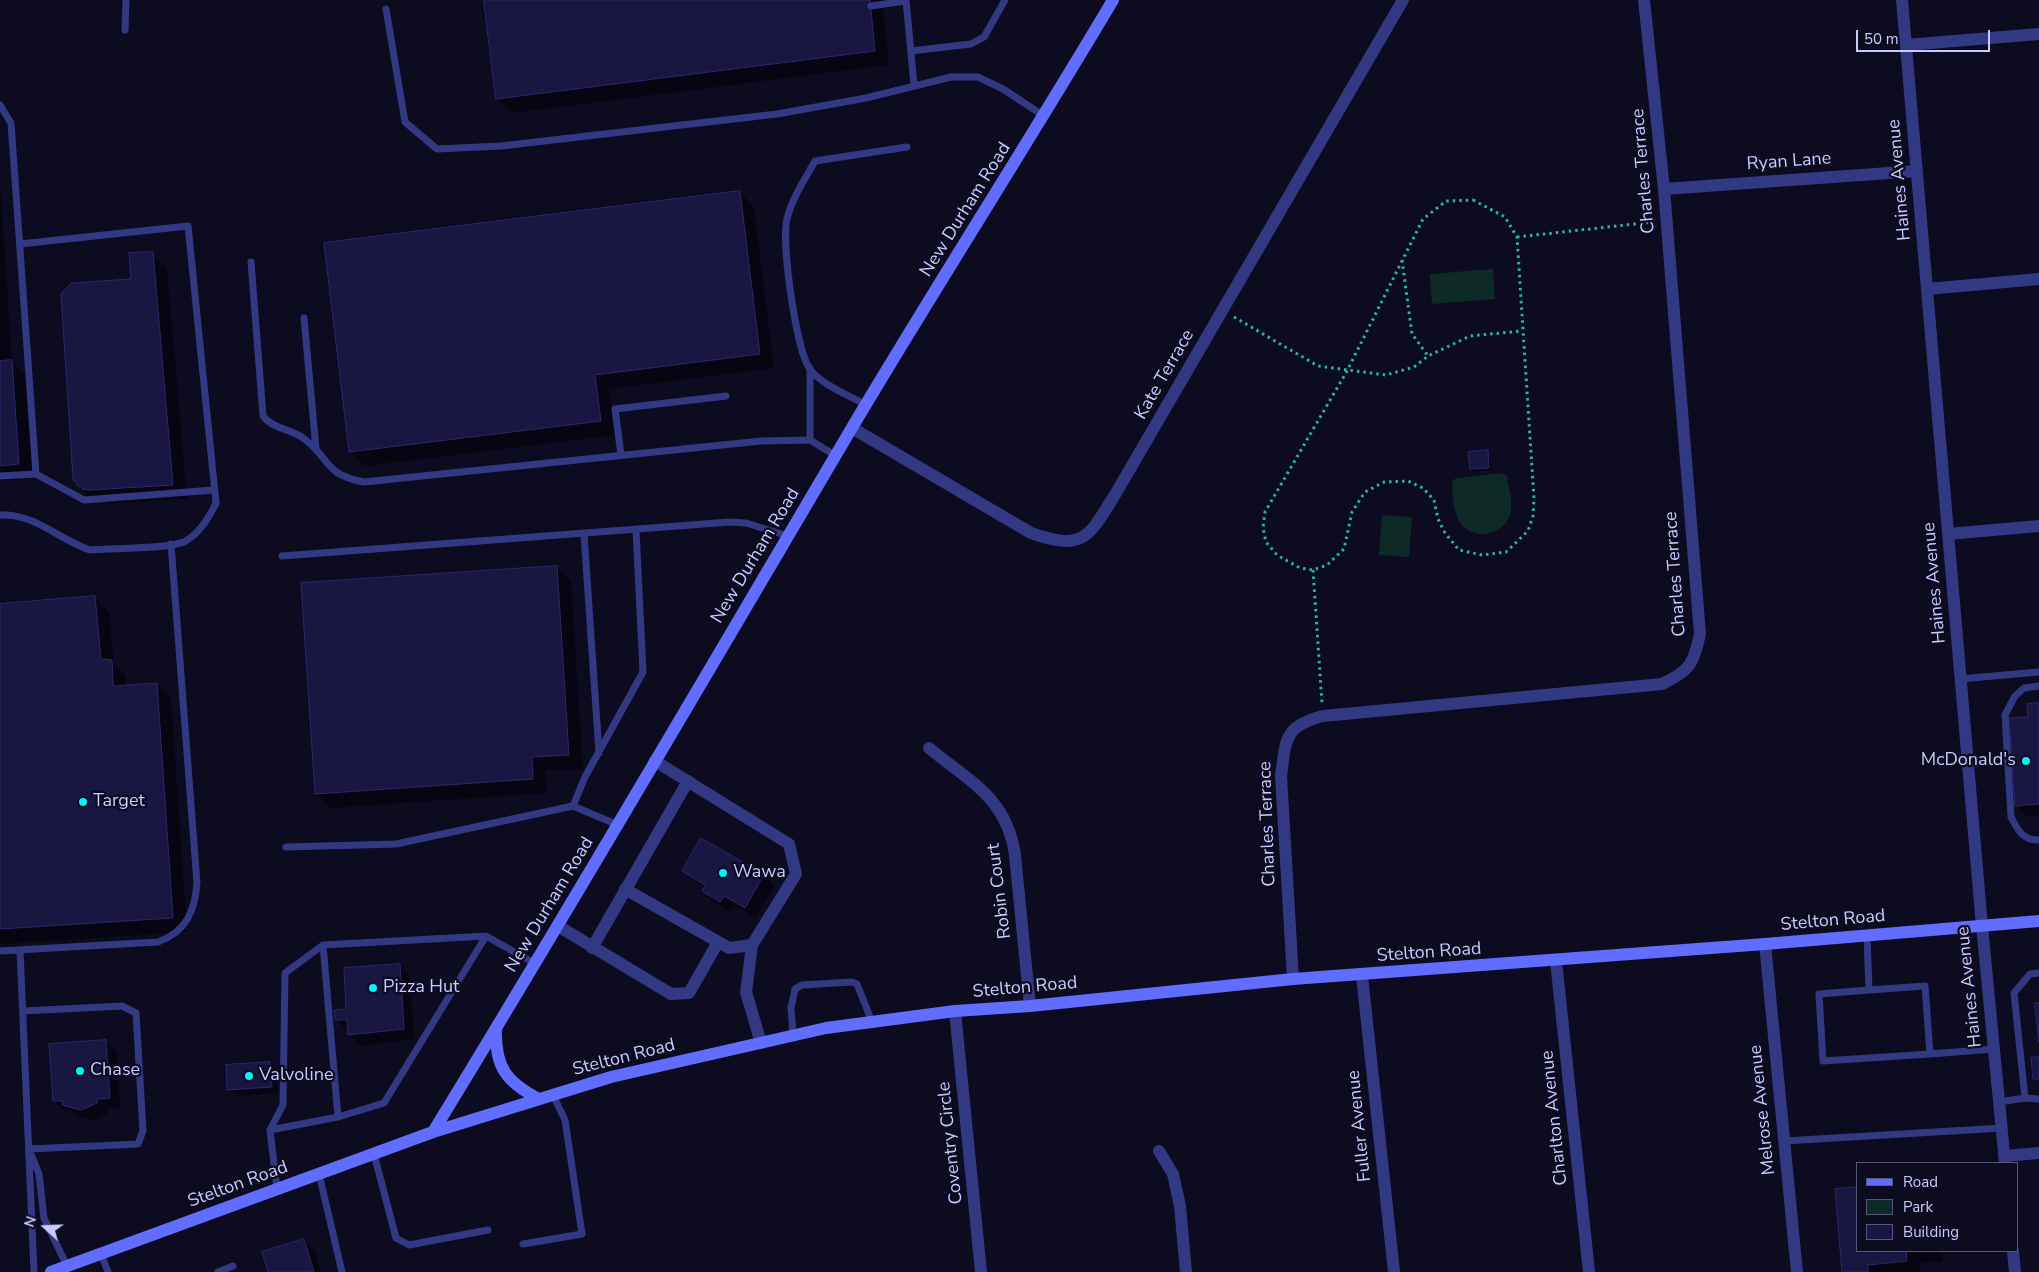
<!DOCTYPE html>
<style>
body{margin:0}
#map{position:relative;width:2039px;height:1272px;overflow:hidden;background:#0d0b20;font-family:"Nunito Sans",sans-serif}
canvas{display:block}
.legend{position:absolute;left:1856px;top:1162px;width:162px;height:90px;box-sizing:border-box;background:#0d0b20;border:1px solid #595779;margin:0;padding:6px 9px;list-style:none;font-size:15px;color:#cbcaff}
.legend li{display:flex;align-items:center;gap:10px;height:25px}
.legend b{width:25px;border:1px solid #595779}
.north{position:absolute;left:20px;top:1202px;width:50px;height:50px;-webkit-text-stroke:4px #0d0b20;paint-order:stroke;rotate:290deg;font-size:14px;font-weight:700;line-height:20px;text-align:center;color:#cbcaff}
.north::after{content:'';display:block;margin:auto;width:18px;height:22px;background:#cbcaff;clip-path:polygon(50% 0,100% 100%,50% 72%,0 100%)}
.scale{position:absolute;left:1856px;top:30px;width:134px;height:22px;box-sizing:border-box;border:2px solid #cbcaff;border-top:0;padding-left:6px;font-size:15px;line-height:18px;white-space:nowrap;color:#cbcaff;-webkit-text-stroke:4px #0d0b20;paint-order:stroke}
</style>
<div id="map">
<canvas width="2039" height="1272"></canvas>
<ul class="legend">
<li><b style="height:6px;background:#616dff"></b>Road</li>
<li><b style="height:14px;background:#0e2a26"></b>Park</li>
<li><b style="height:14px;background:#1a1642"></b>Building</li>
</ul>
<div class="north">N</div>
<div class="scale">50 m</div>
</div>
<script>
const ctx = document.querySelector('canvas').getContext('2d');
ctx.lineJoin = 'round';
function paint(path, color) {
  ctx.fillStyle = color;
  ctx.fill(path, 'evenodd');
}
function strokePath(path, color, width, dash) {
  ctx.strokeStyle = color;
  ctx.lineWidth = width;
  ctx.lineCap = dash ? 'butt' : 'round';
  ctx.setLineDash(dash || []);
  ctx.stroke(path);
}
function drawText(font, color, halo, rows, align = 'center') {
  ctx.font = font + ' "Nunito Sans",sans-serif';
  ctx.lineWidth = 4.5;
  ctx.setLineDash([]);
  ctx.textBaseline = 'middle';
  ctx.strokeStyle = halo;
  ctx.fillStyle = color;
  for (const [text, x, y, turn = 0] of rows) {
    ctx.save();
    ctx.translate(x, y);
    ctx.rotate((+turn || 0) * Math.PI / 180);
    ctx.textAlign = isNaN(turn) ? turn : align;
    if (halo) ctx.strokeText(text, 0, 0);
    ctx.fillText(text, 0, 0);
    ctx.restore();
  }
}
paint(new Path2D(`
 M1493 269 1495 299 1432 304 1430 274Z
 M1502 473 1507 476C1508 487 1513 500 1511 511 1506 534 1478 542 1462 525 1454 516 1451 492 1453 480L1457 478Z
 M1382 515 1412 517 1409 557 1379 555Z`), '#0e2a26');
paint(new Path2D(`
 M485 0H905L906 5 883 9 889 65 512 113 497 99Z
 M0 181 12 361 27 376 33 478 0 481Z
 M740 192 754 207 774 368 609 389 615 435 365 466 351 452Z
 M152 253 167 268 187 499 106 504 92 499 78 485 133 280Z
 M1487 452 1490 455 1492 470 1474 472 1471 469Z
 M556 567 571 581 583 769 545 771 547 793 331 808 316 793Z
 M94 597 109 612 114 664 126 676V687L157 684 171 699 187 932 0 944V605Z
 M2039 705V815L2027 816 2016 805 2029 718Z
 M701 840 764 875 774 886 756 918 735 906 731 912 714 902 703 891 705 888 683 871Z
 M400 965 410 976 414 1039 360 1046 349 1035 348 1031 336 1020Z
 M106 1042 117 1052 120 1108 107 1109V1114L93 1120 75 1115 71 1111 65 1112 54 1101Z
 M270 1063 277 1070 278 1093 236 1096 229 1089Z
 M304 1240 315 1251 321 1272H270Z
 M1858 1251H1942L1943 1261 1920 1263 1921 1272H1843Z`), '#0007');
const building = new Path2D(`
 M484 0H870L875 51 496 99Z
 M740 191 760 354 595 375 601 421 349 452 324 243Z
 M153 252 173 485 90 490 83 489 77 485 73 479 61 294 71 283 131 279 129 253Z
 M12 360 19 464 0 466V361Z
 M1488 450 1489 468 1470 469 1468 452Z
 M557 566 569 755 532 757 533 779 315 794 301 583Z
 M95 596 101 659 112 660 113 686 157 683 173 918 0 929V604Z
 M2039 703V804L2015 806 2009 718 2028 717 2027 704Z
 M701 838 764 874 745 908 724 896 720 902 702 891 705 885 682 871Z
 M400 964 404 1029 348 1035 347 1020H335L334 1010 346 1009 344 968Z
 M2035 1003H2039V1042Z
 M106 1040 110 1098 97 1099V1103L81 1110 62 1105V1101H53L49 1044Z
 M2039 1057V1079H2033L2031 1058Z
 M270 1062 272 1087 227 1090 226 1065Z
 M1858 1187V1251H1906L1907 1261 1868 1265V1272H1842L1835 1189Z
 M304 1239 314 1272H268L262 1252Z`);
paint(building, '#1a1642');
strokePath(building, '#2e266f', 1);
strokePath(new Path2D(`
 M1473 200 1505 217 1517 237 1534 499 1533 516 1528 531 1506 552 1482 555 1459 550 1445 533 1438 519 1434 500 1423 488 1408 481 1384 482 1365 492 1352 512 1344 549 1327 565 1313 570 1300 568 1277 555 1266 542 1263 528 1265 512 1347 371 1423 219 1446 201Z
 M1517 237 1653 222
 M1402 260 1412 334 1428 356
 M1234 317 1318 366 1386 375 1414 367 1428 356 1470 336 1522 331
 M1313 570 1322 703`), '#26b7a0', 3, [2.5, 4]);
strokePath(new Path2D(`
 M906 0 914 85
 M871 6 906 1
 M386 9 405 122 437 149 501 146 777 114 866 98 951 77H978L1003 89 1044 116
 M125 30 126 0
 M911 51 971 44 984 37 1005 0
 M0 105 11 123 36 474 84 500 214 490
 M251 262 263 416C273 429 291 429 303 438 331 458 322 474 364 482L761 441 810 440 836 456
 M304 318 316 449
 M810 368V440
 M866 405C849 395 821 385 809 368 796 347 781 243 787 219 792 198 805 179 815 161L907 147
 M621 455 615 409 726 396
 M0 476 36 474
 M0 515C35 513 59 540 90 550 111 548 168 549 184 542 199 534 209 518 216 503L188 226 20 244
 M584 534 599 753
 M282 556 730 522 746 523 788 536
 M1960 679 2039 672
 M2039 686 2024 688 2015 696 2005 715 2011 817C2017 829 2023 841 2039 840
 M618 825 573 806 585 777 643 672 636 530
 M286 847 396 844 573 806
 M1867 936 1869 990 1819 994 1823 1061 1930 1054 1925 986 1869 990
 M20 950 34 1272
 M0 951 158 942C186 932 195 911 197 883L171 544
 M23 1011 122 1006 136 1013 143 1131 138 1144 29 1149
 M793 1035 791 1008 795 989 802 985 852 982 857 984 872 1022
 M1930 1054 1994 1049
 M2025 1098 2014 993 2030 974 2039 973
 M1999 1102 2025 1098 2039 1099
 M338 1117 323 945 486 936 536 964
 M270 1130 338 1117 384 1103 486 936
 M1784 1141 2002 1128
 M31 1154 39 1174 44 1218 67 1266
 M374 1154 396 1238 409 1245 488 1230
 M319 1174 342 1272
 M277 1189 270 1130 283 1105 285 973 323 945
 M523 1244 582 1234 565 1120 553 1095
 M101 1254 108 1272
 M218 1272 233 1266`), '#333882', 7);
strokePath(new Path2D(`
 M1902 0 1982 926 2005 1163
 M1906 45 2039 34
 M1664 189 1917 171
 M1927 289 2039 279
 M852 428 1031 533C1085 552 1089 536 1116 493L1403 0
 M1948 534 2039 526
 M929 748C970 782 1007 798 1015 855L1030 1006
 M655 761 789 844 796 874 752 945 746 992 761 1043
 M625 889 729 948 752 945
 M558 926 671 994 689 993 718 942
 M1765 944 1797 1272
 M592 948 688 781
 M1556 961 1589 1272
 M1362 976 1394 1272
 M1293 979 1281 776C1286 739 1284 726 1323 716L1662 684C1690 671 1694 663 1700 634L1664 189 1644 0
 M955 1011 981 1272
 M1159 1151 1173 1174 1180 1206 1186 1272
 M2004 1156 2039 1153
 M2013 1251 2015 1272`), '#333882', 12);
strokePath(new Path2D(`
 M496 1029C495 1067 506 1082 539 1099
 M433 1132C575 900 712 665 850 431 936 286 1027 145 1113 0
 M51 1272 433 1132 611 1077 826 1028 955 1011 1030 1006 1293 979 1765 944 2039 921`), '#616dff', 12);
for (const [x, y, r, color] of [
 [2026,761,5,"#00f5f5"],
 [83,802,5,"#00f5f5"],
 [723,873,5,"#00f5f5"],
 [373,988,5,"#00f5f5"],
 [80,1071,5,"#00f5f5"],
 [249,1076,5,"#00f5f5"]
]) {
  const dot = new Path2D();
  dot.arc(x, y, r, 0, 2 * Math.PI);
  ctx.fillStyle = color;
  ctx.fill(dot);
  strokePath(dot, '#0d0b20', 2);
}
drawText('18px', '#cbcaff', '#0d0b20', [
 ["Ryan Lane",1789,162,-4],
 ["Charles Terrace",1644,171,-95],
 ["Haines Avenue",1900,180,-95],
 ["New Durham Road",966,210,-58],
 ["Kate Terrace",1165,375,-60],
 ["New Durham Road",756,556,-59],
 ["Charles Terrace",1676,574,-94],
 ["Haines Avenue",1935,583,-95],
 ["Charles Terrace",1268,824,-92],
 ["Robin Court",1000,891,-97],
 ["New Durham Road",550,905,-59],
 ["Stelton Road",1833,921,-5],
 ["Stelton Road",1429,953,-4],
 ["Haines Avenue",1970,987,-96],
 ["Stelton Road",1025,988,-5],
 ["Stelton Road",624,1058,-14],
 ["Melrose Avenue",1763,1110,-96],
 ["Charlton Avenue",1555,1118,-96],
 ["Fuller Avenue",1360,1126,-96],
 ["Coventry Circle",951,1143,-96],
 ["Stelton Road",238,1185,-20]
]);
drawText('18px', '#cbcaff', '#0d0b20', [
 ["McDonald's",2016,761,"right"],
 ["Target",93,802],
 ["Wawa",733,873],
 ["Pizza Hut",383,988],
 ["Chase",90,1071],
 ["Valvoline",259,1076]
], 'left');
</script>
